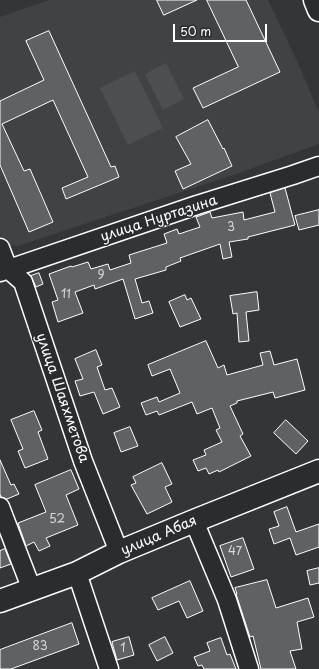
<!DOCTYPE html>
<meta charset="utf-8">
<style>
body{margin:0}
#map{position:relative;width:319px;height:669px;overflow:hidden;background:#333536;font-family:"Playpen Sans",sans-serif}
canvas{display:block}
.scale{position:absolute;left:173px;top:24px;width:94px;height:18px;box-sizing:border-box;border:2px solid #fff;border-top:0;padding-left:5px;font-size:12px;line-height:14px;white-space:nowrap;color:#fff;-webkit-text-stroke:3px #2a2d2e;paint-order:stroke}
</style>
<div id="map">
<canvas width="319" height="669"></canvas>
<div class="scale">50 m</div>
</div>
<script>
const ctx = document.querySelector('canvas').getContext('2d');
ctx.lineJoin = 'round';
function paint(path, color) {
  ctx.fillStyle = color;
  ctx.fill(path, 'evenodd');
}
function strokePath(path, color, width, dash) {
  ctx.strokeStyle = color;
  ctx.lineWidth = width;
  ctx.lineCap = dash ? 'butt' : 'round';
  ctx.setLineDash(dash || []);
  ctx.stroke(path);
}
function drawText(font, color, halo, rows, align = 'center') {
  ctx.font = font + ' "Playpen Sans",sans-serif';
  ctx.lineWidth = 3;
  ctx.setLineDash([]);
  ctx.textBaseline = 'middle';
  ctx.strokeStyle = halo;
  ctx.fillStyle = color;
  for (const [text, x, y, turn = 0] of rows) {
    ctx.save();
    ctx.translate(x, y);
    ctx.rotate((+turn || 0) * Math.PI / 180);
    ctx.textAlign = isNaN(turn) ? turn : align;
    if (halo) ctx.strokeText(text, 0, 0);
    ctx.fillText(text, 0, 0);
    ctx.restore();
  }
}
paint(new Path2D(`
 M49 0H268L299 65 319 113V144L236 174 18 246 5 245 0 234V17Z`), '#404243');
paint(new Path2D(`
 M166 63 184 99 163 110 145 74Z
 M135 71 163 128 128 145 100 88Z`), '#4c4f50');
const building = new Path2D(`
 M157 0H197L164 15Z
 M207 0H246L280 72 203 108 193 88 238 67Z
 M49 31 111 167 115 166 119 177 66 199 62 188 88 177 53 100 2 124 24 171 30 169 53 222 29 232 0 165V101L44 80 26 41Z
 M208 120 223 149 224 148 232 166 183 189 175 171 191 164 176 137Z
 M285 188 295 225 248 237V239L229 242 232 257 223 259 220 244 180 258 181 261 166 267V270L135 279 142 303 149 301 153 313 135 319 123 279 95 289 94 285 75 292 83 313 58 322 52 302 58 300 49 274 71 266 72 267 88 262 91 269 108 264 110 270 131 263 129 255 167 243 164 234 177 229 179 234 200 227 196 217 210 212 212 218 243 212 244 220 275 212 270 193Z
 M319 210V225L299 230 295 216Z
 M39 273 43 284 36 287 31 276Z
 M257 292 259 310 246 312 249 341 239 342 237 313 233 314 230 296Z
 M185 295 187 300 191 298 201 319 180 327 169 302Z
 M206 341 218 368 224 365 227 375 263 365 260 353 270 351 274 365 297 359 305 390 275 398 273 392 237 401V403L230 406 243 434 240 436 251 456 219 472 218 470 209 474 206 468 198 471 193 460 206 455 204 450 222 442 216 430 220 428 212 408 197 414 192 402 159 415 157 411 146 415 141 403 157 397 159 402 180 393 170 369 152 376 148 365Z
 M96 350 102 365 97 367 105 390 112 388 120 407 103 414 94 392 80 396 75 381 83 379 75 359Z
 M34 411 42 430 38 432 48 459 25 468 18 451 23 449 11 420Z
 M286 420 308 441 296 454 274 433Z
 M130 427 138 446 121 452 114 433Z
 M0 460 11 485 14 484 19 494 7 499 1 497 0 494Z
 M162 463 172 484 165 487 172 502 147 514 131 485 136 483 133 477Z
 M71 470 79 489 66 495 78 525 46 538 50 546 39 551 34 542 26 546 18 523 46 512 35 485Z
 M287 507 296 532 319 524V547L296 555 290 538 274 544 269 529 279 526 274 512Z
 M243 538 254 569 231 577 220 546Z
 M5 549 11 564 0 568V551Z
 M319 568V583L310 585 307 571Z
 M267 580 276 608 308 598 314 617 297 622 302 649 290 651 296 669H261L253 636 250 637 236 594H237L235 588Z
 M190 581 203 611 187 618 179 601 158 610 152 598Z
 M72 623 79 644 11 669H0V650Z
 M129 637 134 655 117 660 112 642Z
 M165 637 173 653 157 661 149 645Z
 M221 638 227 655 230 654 236 669H204L202 665 198 666 194 657 210 651 207 643Z`);
paint(building, '#5f6162');
strokePath(building, '#fff', 1);
const minor = new Path2D(`
 M0 248 8 269 23 282 83 461 119 552
 M0 272 197 205 293 175 319 166
 M0 507 32 590
 M194 521 227 600 249 669
 M77 573 109 669`);
const major = new Path2D(`
 M315 0 319 10
 M0 601 77 573 119 552 194 521 319 471`);
strokePath(minor, '#fff', 21);
strokePath(major, '#fff', 25);
strokePath(minor, '#2a2d2e', 18);
strokePath(major, '#2a2d2e', 22);
drawText('12px', '#d7d8d8', null, [
 ["3",231,228],
 ["9",101,276],
 ["11",66,295],
 ["52",57,520],
 ["47",235,552],
 ["83",40,647],
 ["1",123,649]
]);
drawText('14px', '#fff', '#2a2d2e', [
 ["улица Нуртазина",159,219,-18],
 ["улица Шаяхметова",62,398,71],
 ["улица Абая",159,536,-23]
]);
</script>
